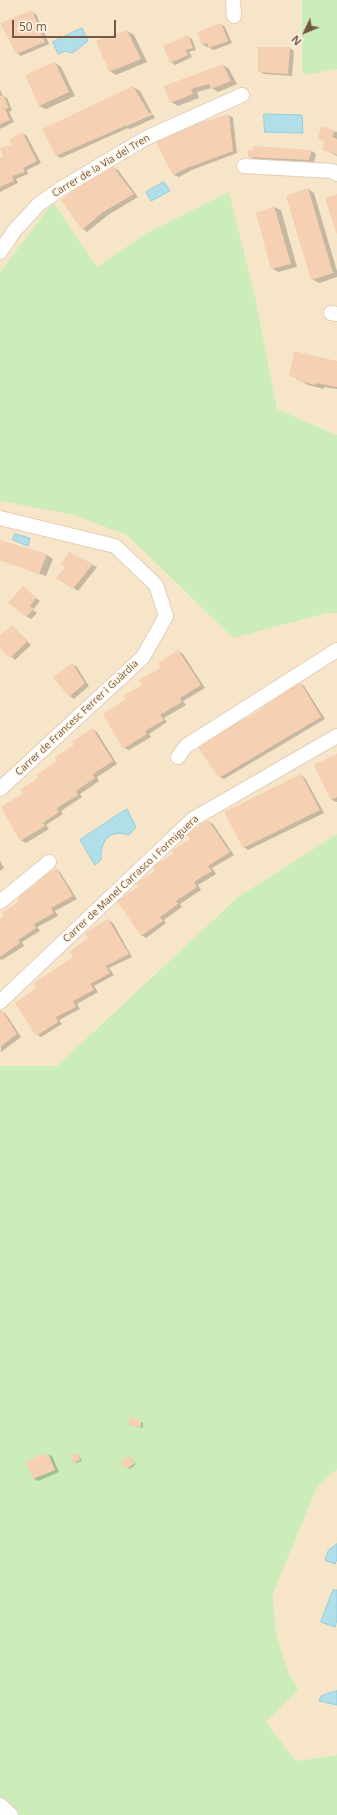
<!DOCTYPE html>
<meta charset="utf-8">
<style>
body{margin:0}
#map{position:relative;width:337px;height:1815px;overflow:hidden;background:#fef3dc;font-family:"Open Sans",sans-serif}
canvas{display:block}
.north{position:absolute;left:285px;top:12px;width:40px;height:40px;-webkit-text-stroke:3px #fff6e5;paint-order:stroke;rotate:226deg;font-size:11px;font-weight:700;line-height:16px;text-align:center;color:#755843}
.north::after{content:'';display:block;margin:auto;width:14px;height:18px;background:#755843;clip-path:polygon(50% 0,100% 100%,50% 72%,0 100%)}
.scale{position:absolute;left:12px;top:20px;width:104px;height:18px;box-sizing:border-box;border:2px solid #755843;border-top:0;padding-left:5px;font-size:12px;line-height:14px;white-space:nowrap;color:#755843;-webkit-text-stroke:3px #fff6e5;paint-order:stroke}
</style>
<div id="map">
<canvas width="337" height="1815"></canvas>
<div class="north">N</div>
<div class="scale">50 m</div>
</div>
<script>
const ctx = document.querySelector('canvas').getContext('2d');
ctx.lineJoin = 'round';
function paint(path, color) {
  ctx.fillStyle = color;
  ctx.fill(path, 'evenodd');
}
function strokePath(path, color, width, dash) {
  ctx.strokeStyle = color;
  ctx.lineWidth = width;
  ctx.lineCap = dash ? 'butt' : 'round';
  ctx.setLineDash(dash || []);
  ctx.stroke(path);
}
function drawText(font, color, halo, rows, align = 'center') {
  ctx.font = font + ' "Open Sans",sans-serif';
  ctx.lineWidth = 3;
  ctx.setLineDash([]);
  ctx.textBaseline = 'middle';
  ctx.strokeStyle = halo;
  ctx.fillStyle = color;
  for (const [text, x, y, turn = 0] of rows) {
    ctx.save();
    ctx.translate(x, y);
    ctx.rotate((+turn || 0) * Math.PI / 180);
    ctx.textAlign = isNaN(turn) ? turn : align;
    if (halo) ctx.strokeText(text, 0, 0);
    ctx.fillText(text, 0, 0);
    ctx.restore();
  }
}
paint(new Path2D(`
 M0 0H337V435L277 409 256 301 145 234 97 268 53 202 0 272Z
 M0 501 73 515 127 535 233 638 328 613H337V834L238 897 57 1066H0Z
 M337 1469V1755L296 1761 266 1722 298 1690 288 1671 276 1633 273 1594 317 1487Z`), '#f7e5ca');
paint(new Path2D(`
 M302 0H337V69L304 75 302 68Z
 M229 192 256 301 277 409 337 435V613H328L233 638 127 535 73 515 0 501V272L53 202 97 267 145 234Z
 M337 834V1469L317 1487 273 1594 276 1633 288 1671 298 1690 266 1722 296 1761 337 1755V1815H20L0 1799V1066H57L238 897Z`), '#ccecba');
const water = new Path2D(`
 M82 28 88 41C81 45 79 50 72 53L65 51 58 54 53 42Z
 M264 114 302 115 303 133 265 132Z
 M164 182 170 191 151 201 146 192Z
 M15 534 30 538 28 546 13 540Z
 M127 809 136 827 129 835C109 828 100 842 101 860L95 865 80 840Z
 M337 1544V1559L335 1564 325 1560 328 1551Z
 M333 1590H337V1620L335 1627 321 1622Z
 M337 1691V1705L319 1701 321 1696Z`);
paint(water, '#b0dee9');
strokePath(water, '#95cddc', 1);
paint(new Path2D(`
 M31 12 36 14 49 44 21 56 17 53Z
 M221 24 225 27 232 43 214 50 203 45 198 32Z
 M127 31 134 35 147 62 116 75 109 71Z
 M188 37 192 39 196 50 189 52 192 57 175 65 171 62Z
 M290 48 294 51 292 76 264 74 259 71Z
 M55 63 61 67 75 96 46 109 39 106Z
 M223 65 229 69 237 84 218 92 212 88 197 92 199 98 178 106 171 102Z
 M133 87 140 91 152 113 126 123V126L153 114 155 118 130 129 128 128 61 158 57 156 44 129Z
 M0 90 3 96 7 98 12 110 9 112 14 122 0 129Z
 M229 115 233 118 237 153 192 170 179 177 174 175 157 143Z
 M334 131 337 132V156L324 149Z
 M22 133 27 136 41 163 27 170 28 174 16 179 18 183 0 192V159L5 157Z
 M254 147 312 151 316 154 314 162 253 159 249 156 253 152Z
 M113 168 118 170 138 197 108 215 87 232 83 229Z
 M308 189 314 193 337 271V277L319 283 312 279Z
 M274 207 281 210 297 267 278 272 272 268 257 214Z
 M337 362V389L324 387V389L308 385 290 375Z
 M0 542 47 555 53 559 46 576 0 560Z
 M69 553 97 567 78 591 58 578 66 567Z
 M24 588 40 601 33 610 37 613 31 619 26 616Z
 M12 626 31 645 15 660 0 646V637Z
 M178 651 183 654 205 688 183 701 186 705 164 718 167 722 149 734 151 737 129 750 124 748 127 700Z
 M72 664 77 667 89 686 74 699 70 696Z
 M300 683 304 686 325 719 224 779 219 777 223 734 231 726 252 716Z
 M92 729 97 732 117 764 97 777 99 781 80 794 82 797 61 811 63 814 46 825 49 829 26 843 21 840 2 807 25 793Z
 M337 754V802H336L332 800 315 765Z
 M301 775 305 778 324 813 248 850 244 847Z
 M209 822 213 824 234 855 212 868 216 874 198 885 201 890 180 904 182 907 164 920 166 923 146 938 141 935 139 888Z
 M0 861 4 868 0 871Z
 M56 869 60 872 77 899 55 911 58 916 37 927 40 931 22 942 24 946 2 960 0 959V920Z
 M108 920 113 923 132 957 109 968 114 975 94 986 98 992 77 1004 80 1009 59 1020 62 1024 41 1037 37 1035 38 988 74 957 90 938Z
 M2 1011 6 1014 21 1037 1 1052 0 1012Z
 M141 1422 143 1423V1428L129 1425Z
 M48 1454 52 1456 59 1472 38 1481 33 1478Z
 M78 1454 82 1461 76 1463 74 1462Z
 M129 1456 136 1464 130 1469 128 1468Z`), '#0003');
paint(new Path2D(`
 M32 10 45 42 16 54 0 23Z
 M221 23 228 41 209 48 207 43 202 45 197 32Z
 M127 30 141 59 109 72 96 41Z
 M188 35 193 48 185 50 188 55 170 63 163 46Z
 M258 47H290L288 74 258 72Z
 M55 62 69 92 39 106 25 75Z
 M223 64 231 81 211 89 209 84 191 89 193 94 170 103 164 86Z
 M133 86 150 115 56 156 42 129Z
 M3 95 9 108 5 109 10 120 0 124V96Z
 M229 114 233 151 187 168 173 175 156 142 185 127Z
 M321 126 335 130 332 137 337 139V155L323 150 324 142 318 139Z
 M22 132 37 161 23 168 25 172 12 176 14 181 0 187V158L3 157 0 148 12 145 9 139Z
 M253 146 312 150 309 160 248 157V149L253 151Z
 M113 167 134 194 103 212 82 230 61 200 84 183Z
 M308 188 333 273 311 280 286 196Z
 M337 194V235L325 198Z
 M274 206 291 264 271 269 256 213Z
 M294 351 337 361V387L316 383V385L299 381V379L289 376Z
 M0 540 47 554 39 574 0 560Z
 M69 552 93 564 73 589 56 578 65 567 61 564Z
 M23 586 36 598 30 606 34 609 26 617 8 603Z
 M12 625 27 642 10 658 0 648V635Z
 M178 650 201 685 180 698 182 702 160 715 164 720 145 731 147 734 123 749 103 714 126 699 123 696 142 685 139 680 161 668 158 663Z
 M72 663 85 683 69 697 53 677Z
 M300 682 321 717 219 778 197 746 252 715Z
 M92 728 113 761 93 774 95 778 76 791 78 795 57 808 59 812 43 823 45 826 20 841 1 807 24 793 20 790 38 778 36 775 57 761 55 757 74 745 72 742Z
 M337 754V797L331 800 314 765Z
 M301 774 320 810 243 848 224 812Z
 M208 820 230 852 208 866 212 871 194 882 197 887 176 901 178 904 160 917 163 921 141 936 117 901 138 887 136 883 155 871 153 867 174 853 172 850 190 839 187 834Z
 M56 868 73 896 51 908 54 913 34 924 36 928 18 940 20 943 0 957V919L3 917 2 913 19 901 16 897 37 884 34 881Z
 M108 919 129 954 106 966 110 973 90 984 94 990 73 1001 76 1007 56 1017 58 1022 36 1036 15 1003 36 988 34 983 73 957 70 951 88 938 85 933Z
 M2 1010 17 1034 0 1047V1011Z
 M130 1416 141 1421V1427L128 1425Z
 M48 1453 55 1470 33 1479 26 1461Z
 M78 1453 80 1460 73 1463 71 1455Z
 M129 1455 135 1463 127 1469 120 1463Z`), '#f6d0b2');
const minor = new Path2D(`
 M233 0 234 16
 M244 166 332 171 337 174
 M0 252 14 231 39 204 62 188 146 138 242 95
 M331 313 337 314
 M0 518 115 546 156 585 166 616 143 657 0 789
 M178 757 186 746 337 650
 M0 902 49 862
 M0 1002 193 819 337 736
 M0 1805 11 1815`);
strokePath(minor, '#e3ceb8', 16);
strokePath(minor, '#fff', 14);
drawText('10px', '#755843', '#fff6e5', [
 ["Carrer de la Via del Tren",101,166,-31],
 ["Carrer de Francesc Ferrer i Guàrdia",77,718,-43],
 ["Carrer de Manel Carrasco i Formiguera",131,879,-43]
]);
</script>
